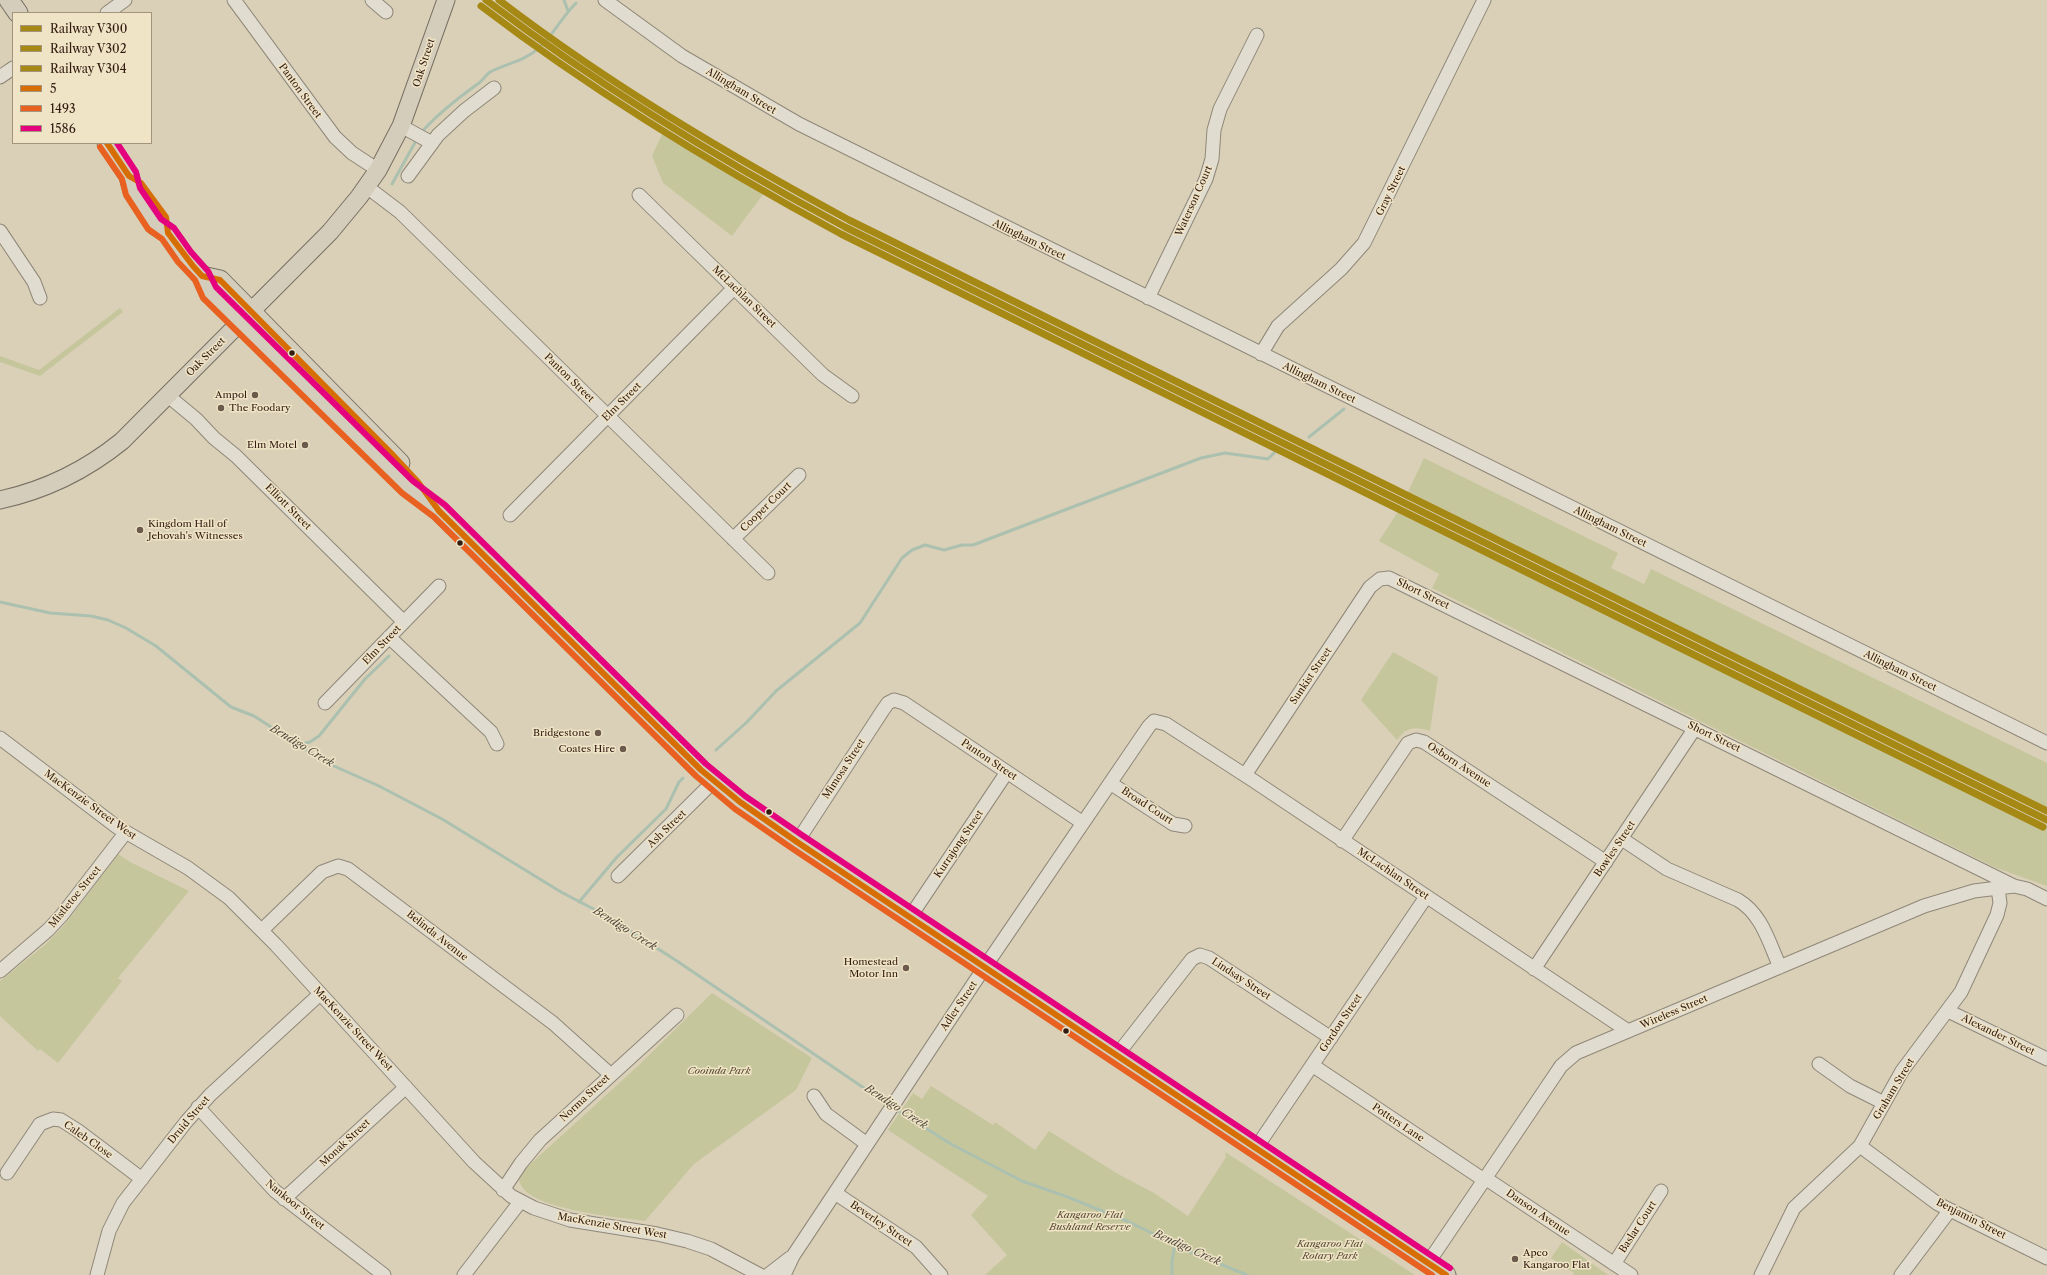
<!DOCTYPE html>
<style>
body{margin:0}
#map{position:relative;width:2047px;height:1275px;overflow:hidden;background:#d9d0b7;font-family:"Libre Caslon Text",serif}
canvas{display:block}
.legend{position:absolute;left:12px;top:12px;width:140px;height:132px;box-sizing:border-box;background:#f0e4c6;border:1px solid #a4947e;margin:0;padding:5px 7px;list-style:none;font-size:12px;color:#321c12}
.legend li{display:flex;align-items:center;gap:8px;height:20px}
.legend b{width:20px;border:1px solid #a4947e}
</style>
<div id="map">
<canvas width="2047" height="1275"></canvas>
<ul class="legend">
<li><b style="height:5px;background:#a68814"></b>Railway V300</li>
<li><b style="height:5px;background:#a68814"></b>Railway V302</li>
<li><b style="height:5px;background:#a68814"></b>Railway V304</li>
<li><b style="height:5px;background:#d66e04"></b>5</li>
<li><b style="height:5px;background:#e86121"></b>1493</li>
<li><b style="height:5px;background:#e5007d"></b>1586</li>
</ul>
</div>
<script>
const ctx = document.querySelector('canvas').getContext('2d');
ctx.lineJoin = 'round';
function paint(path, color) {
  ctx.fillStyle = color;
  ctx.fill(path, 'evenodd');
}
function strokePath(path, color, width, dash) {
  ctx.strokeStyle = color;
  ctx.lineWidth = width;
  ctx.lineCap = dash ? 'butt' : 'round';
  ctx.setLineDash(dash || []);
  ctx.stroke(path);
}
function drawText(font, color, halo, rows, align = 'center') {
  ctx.font = font + ' "Libre Caslon Text",serif';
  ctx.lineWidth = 3;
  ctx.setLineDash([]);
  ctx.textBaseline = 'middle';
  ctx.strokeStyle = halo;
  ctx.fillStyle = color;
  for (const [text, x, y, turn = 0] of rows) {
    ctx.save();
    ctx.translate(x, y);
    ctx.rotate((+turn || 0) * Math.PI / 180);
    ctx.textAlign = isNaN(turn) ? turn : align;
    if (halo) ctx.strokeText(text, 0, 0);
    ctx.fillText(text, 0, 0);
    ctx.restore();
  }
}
paint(new Path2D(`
 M663 132 764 193 732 236 663 183 652 156Z
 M120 308 123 312 40 376 0 362V356L39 370Z
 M1424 458 1618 553 1611 568 1644 584 1651 569 2047 763V810L1407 494Z
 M1401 507 2047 825V886L1994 867 1432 588 1439 574 1379 541Z
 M1393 652 1438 677 1430 731C1415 726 1406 727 1397 740L1361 700Z
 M118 854 130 862 189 891 118 978 122 981 58 1063 40 1049 38 1051 0 1016V981L46 944 66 923Z
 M712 993 812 1058 796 1090 694 1164 645 1221C619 1217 524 1210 519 1180L526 1168 638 1066Z
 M931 1086 993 1125 995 1122 1035 1150 1049 1131 1118 1174 1154 1193 1188 1216 1226 1157 1225 1152 1415 1275H985L1007 1255 971 1215 988 1196 888 1130 913 1093 922 1099Z
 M1562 1242 1608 1275H1573L1574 1273 1551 1258Z`), '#c6c69d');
strokePath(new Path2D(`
 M564 0 568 11
 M421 133C437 114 458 98 479 83 483 80 486 75 490 72 505 64 525 61 539 48 553 35 562 17 576 3
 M392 184 417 139
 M1309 437 1344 409
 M0 602 50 613 91 616 108 620 126 628 156 646 231 707 254 716 327 763 379 786 442 819 561 892 607 916 677 961 889 1105
 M297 745 310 742 319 736 365 679 389 656
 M716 750 747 722 776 691 860 623 902 558 912 550 925 545 944 550 962 545H973L1201 458 1225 453 1268 459 1275 452
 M579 902 617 857 666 809 679 782 683 778
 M895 1109 951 1144 1022 1181 1065 1196 1127 1221 1188 1251 1247 1275
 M1172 1275V1261L1175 1244`), '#acc0b0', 3);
const minor = new Path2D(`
 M234 0 335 137 352 153 378 170
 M372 0 386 12
 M605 0 682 56 799 124 2047 743
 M107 13 125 0
 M0 77 13 68
 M401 126 432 143
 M408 176 438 135 464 111 494 88
 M367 187 400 212 768 573
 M639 195 823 375 852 396
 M0 231 34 282 40 298
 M1148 298 1206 179 1212 159 1214 130 1220 109 1257 35
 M1261 354 1278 326 1341 269 1364 243 1484 0
 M167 395 196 419 214 438 236 456 404 622
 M510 515 734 288
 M733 539 799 475
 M389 637 491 732 497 744
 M325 703 439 586
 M0 738 117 827 188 868 229 898 276 945 474 1162 511 1196 534 1208 570 1220 657 1234 687 1241 711 1249 760 1275
 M1245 775 1370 587 1380 579 1389 578 2014 886 2027 889 2047 899
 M1110 783 1173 824 1185 826
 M1622 839 1667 869 1738 900C1762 914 1769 943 1780 967
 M1342 841 1408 743 1416 740 1424 742 1606 862
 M797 842 883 710 888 703 894 700 904 703 1083 823
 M618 876 714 781
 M910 917 1007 772
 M262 930 322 872 338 866 348 869 553 1023 611 1075
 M1534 969 1695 728
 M0 971 48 930 62 915 126 832
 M1948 1011 2047 1059
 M1117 1055 1192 959 1200 955 1209 958 1331 1038
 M1819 1064 1850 1086 1884 1103
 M1312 1065 1484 1180
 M814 1096 826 1114 867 1144
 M198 1107 275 1191 384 1275
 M1860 1146 1938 1204 2047 1258
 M1256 1148 1426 897
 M7 1173 40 1124 53 1119 61 1120 77 1130 142 1179
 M1485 1178 1631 1275
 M503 1190 521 1163 540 1140 677 1015
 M835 1193 916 1247 941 1275
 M284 1199 406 1087
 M1428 1263 1555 1075 1561 1066 1576 1053 1924 906 1974 891 2014 886
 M1614 1264 1661 1191
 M97 1275 109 1231 123 1203 186 1122 210 1095 320 994
 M464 1275 520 1202
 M768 1275 790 1258
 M784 1275 793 1256 974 983 1149 726 1154 721 1166 724 1254 781 1628 1031
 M1761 1275 1794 1208 1860 1146 1902 1071 1961 992 1997 915 2000 903 1998 888
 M1901 1275 1950 1210`);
const major = new Path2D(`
 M0 500C46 490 85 471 122 441L330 232 359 197 378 170 401 126 446 0`);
const highway = new Path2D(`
 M9 0 18 13
 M107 143 129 176 133 191 155 225 168 233 185 257 202 276 209 292 408 487 439 511 701 770 740 802 797 842 1446 1275
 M202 276 220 280 400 463`);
strokePath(minor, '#8f8778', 15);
strokePath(major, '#786f62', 19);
strokePath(highway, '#786f62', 21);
strokePath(minor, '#e1dcd0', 13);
strokePath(major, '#d5cdbb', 17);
strokePath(highway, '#d5cdbb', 19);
strokePath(new Path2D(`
 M107 143 129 176 141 183 166 217 168 233 193 266 202 276 220 280 392 454 418 482 439 511 701 770 740 802 797 842 1446 1275`), '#d66e04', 6);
strokePath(new Path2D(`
 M100 147 122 179 126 195 148 229 162 239 178 262 195 280 203 298 402 493 434 517 696 776 735 809 793 849 1432 1275`), '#e86121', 6);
strokePath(new Path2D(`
 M117 143 136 172 140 188 161 219 174 228 191 252 208 271 216 287 413 481 445 505 706 764 745 796 802 835 1450 1268`), '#e5007d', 6);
strokePath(new Path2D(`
 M486 0C599 86 720 160 845 227L2047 820`), '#a68814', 7);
strokePath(new Path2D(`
 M481 6C595 93 715 166 841 234L2043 827`), '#a68814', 7);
strokePath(new Path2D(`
 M499 0C609 84 727 154 849 220L2047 811`), '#a68814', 7);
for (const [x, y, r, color] of [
 [292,353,3.5,"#321c12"],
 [255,395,4,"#6c5b4c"],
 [221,408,4,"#6c5b4c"],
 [305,445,4,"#6c5b4c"],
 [140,530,4,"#6c5b4c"],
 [460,543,3.5,"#321c12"],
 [598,733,4,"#6c5b4c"],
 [623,749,4,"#6c5b4c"],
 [769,812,3.5,"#321c12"],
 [906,968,4,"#6c5b4c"],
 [1066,1031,3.5,"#321c12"],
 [1515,1259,4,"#6c5b4c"]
]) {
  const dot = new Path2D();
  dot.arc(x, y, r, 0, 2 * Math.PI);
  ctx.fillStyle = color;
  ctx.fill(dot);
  strokePath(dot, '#f0e4c6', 1.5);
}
drawText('10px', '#321c12', '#f0e4c6', [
 ["Oak Street",424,63,-72],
 ["Panton Street",300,91,54],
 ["Allingham Street",741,91,31],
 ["Gray Street",1391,191,-64],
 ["Waterson Court",1194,201,-66],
 ["Allingham Street",1029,240,26],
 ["McLachlan Street",744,297,44],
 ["Oak Street",206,357,-45],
 ["Panton Street",569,378,44],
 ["Allingham Street",1319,383,26],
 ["Elm Street",622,402,-45],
 ["Elliott Street",288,507,45],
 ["Cooper Court",766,507,-44],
 ["Allingham Street",1610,527,26],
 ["Short Street",1423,594,26],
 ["Elm Street",382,645,-46],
 ["Allingham Street",1900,671,26],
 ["Sunkist Street",1311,676,-56],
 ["Short Street",1714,737,26],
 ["Panton Street",989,760,34],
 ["Osborn Avenue",1459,765,33],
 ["Mimosa Street",844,769,-57],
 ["MacKenzie Street West",90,805,36],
 ["Broad Court",1147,806,33],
 ["Ash Street",667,829,-44],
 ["Kurrajong Street",959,844,-56],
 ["Bowles Street",1615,849,-56],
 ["McLachlan Street",1393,874,34],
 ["Mistletoe Street",75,897,-51],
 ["Belinda Avenue",437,936,38],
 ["Lindsay Street",1241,979,33],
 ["Adler Street",959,1006,-56],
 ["Wireless Street",1674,1012,-23],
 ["Gordon Street",1341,1023,-56],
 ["MacKenzie Street West",353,1029,47],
 ["Alexander Street",1998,1035,26],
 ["Graham Street",1894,1089,-59],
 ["Norma Street",585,1098,-43],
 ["Druid Street",189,1120,-50],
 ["Potters Lane",1398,1123,34],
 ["Caleb Close",88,1140,35],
 ["Monak Street",345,1143,-43],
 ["Nankoor Street",295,1205,39],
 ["Danson Avenue",1538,1213,34],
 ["Benjamin Street",1971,1219,27],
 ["Beverley Street",881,1224,34],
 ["MacKenzie Street West",612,1226,10],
 ["Baslar Court",1638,1227,-57]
]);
drawText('10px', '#321c12', '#f0e4c6', [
 ["Ampol",247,395],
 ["The Foodary",229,408,"left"],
 ["Elm Motel",297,445],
 ["Kingdom Hall of",148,524,"left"],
 ["Jehovah's Witnesses",148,536,"left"],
 ["Bridgestone",590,733],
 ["Coates Hire",615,749],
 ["Homestead",898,962],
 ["Motor Inn",898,974],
 ["Apco",1523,1253,"left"],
 ["Kangaroo Flat",1523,1265,"left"]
], 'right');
drawText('italic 10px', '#5a4d35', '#f0e4c6', [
 ["Cooinda Park",719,1071],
 ["Kangaroo Flat",1090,1215],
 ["Bushland Reserve",1090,1227],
 ["Kangaroo Flat",1330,1244],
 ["Rotary Park",1330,1256]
]);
drawText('italic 11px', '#514b40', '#f0e4c6', [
 ["Bendigo Creek",302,746,31],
 ["Bendigo Creek",625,929,32],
 ["Bendigo Creek",896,1107,33],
 ["Bendigo Creek",1187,1248,24]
]);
</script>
